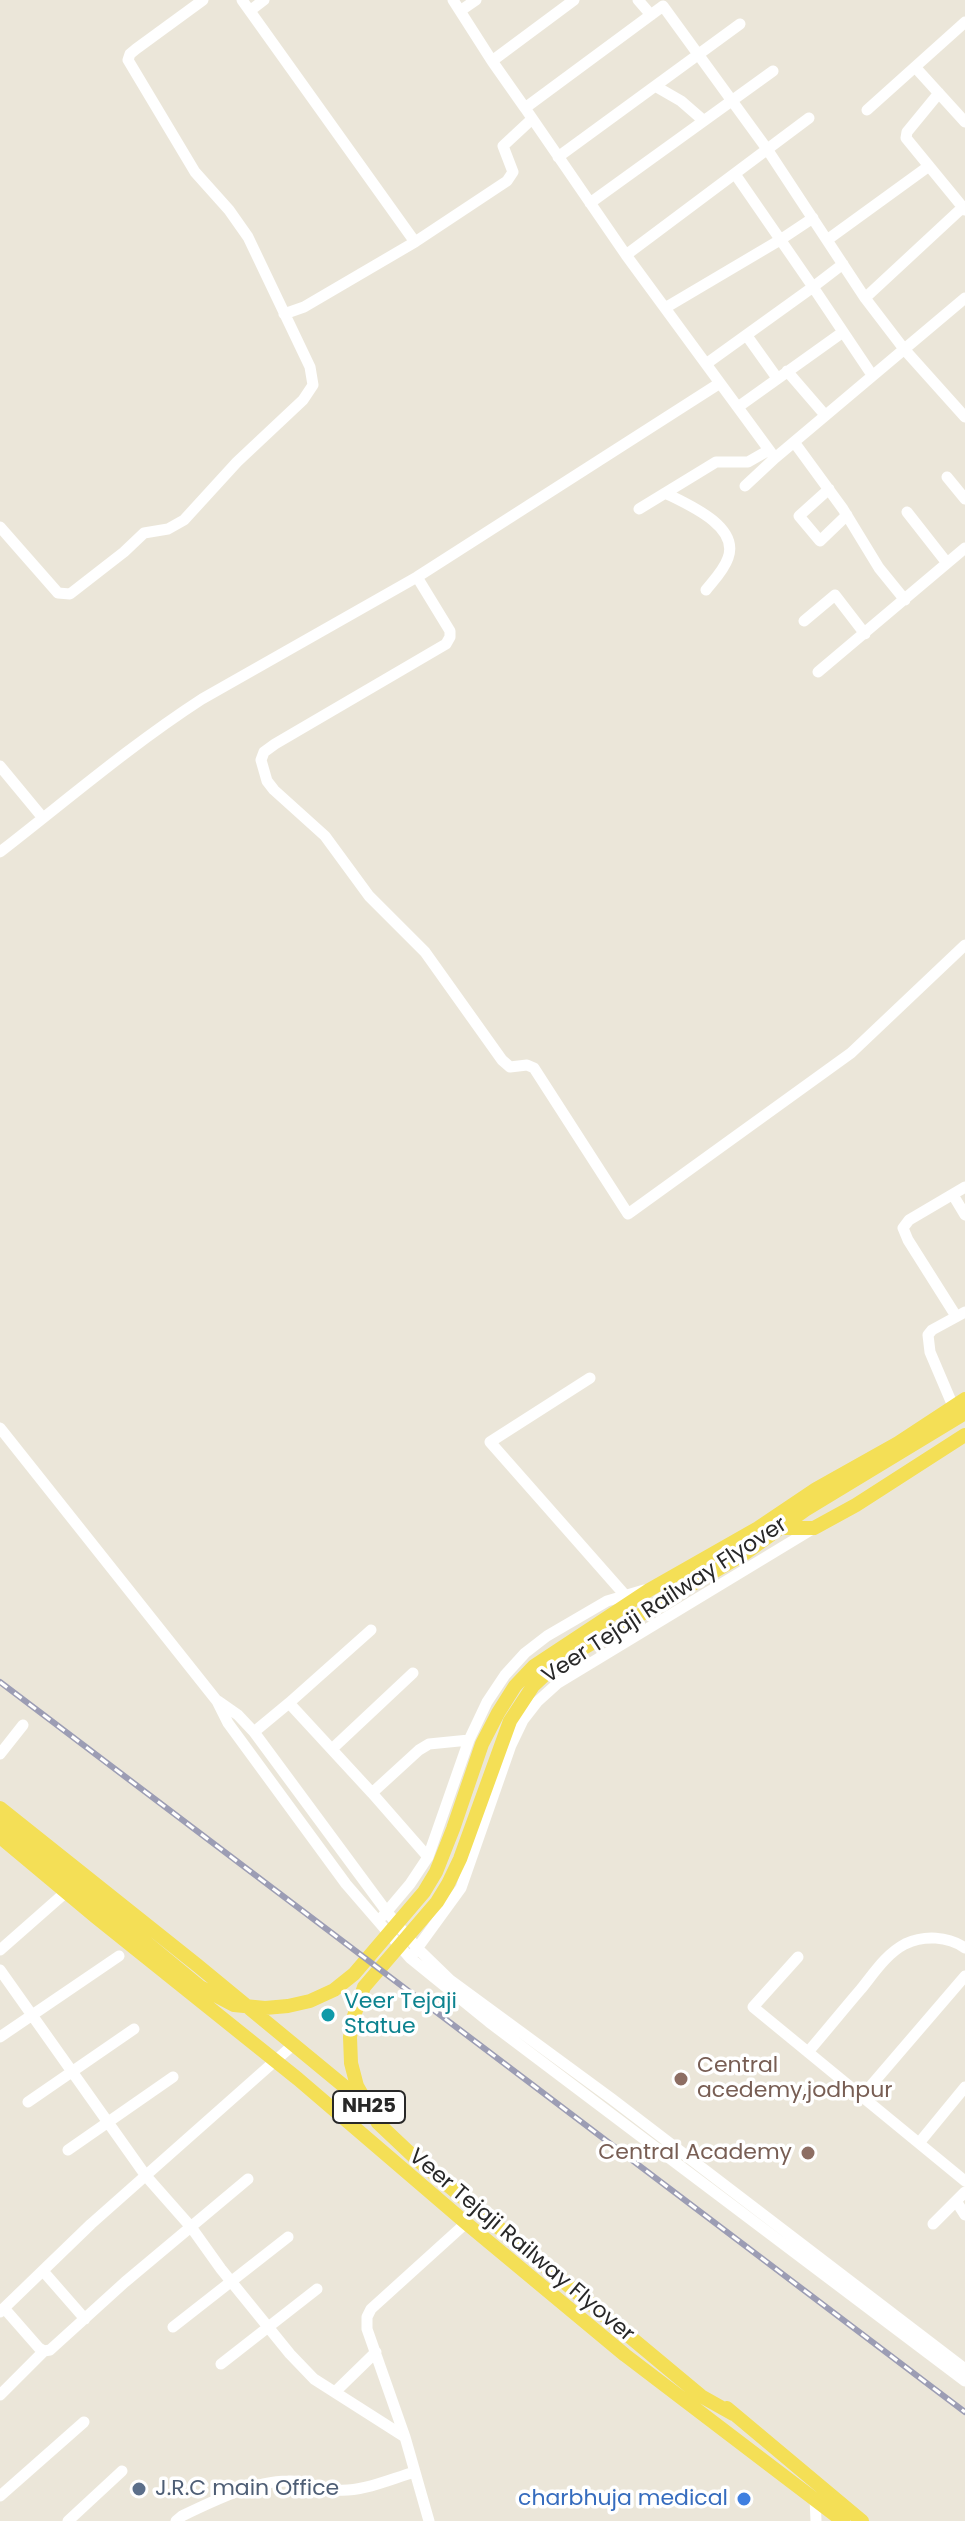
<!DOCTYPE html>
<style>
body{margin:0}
canvas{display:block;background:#ebe6d9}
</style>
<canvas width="965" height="2521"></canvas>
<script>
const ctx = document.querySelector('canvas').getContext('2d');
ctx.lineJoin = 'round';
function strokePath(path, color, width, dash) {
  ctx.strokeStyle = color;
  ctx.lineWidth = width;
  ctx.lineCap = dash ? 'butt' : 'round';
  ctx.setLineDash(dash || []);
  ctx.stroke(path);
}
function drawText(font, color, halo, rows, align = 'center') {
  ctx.font = font + ' Poppins,sans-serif';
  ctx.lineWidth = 7;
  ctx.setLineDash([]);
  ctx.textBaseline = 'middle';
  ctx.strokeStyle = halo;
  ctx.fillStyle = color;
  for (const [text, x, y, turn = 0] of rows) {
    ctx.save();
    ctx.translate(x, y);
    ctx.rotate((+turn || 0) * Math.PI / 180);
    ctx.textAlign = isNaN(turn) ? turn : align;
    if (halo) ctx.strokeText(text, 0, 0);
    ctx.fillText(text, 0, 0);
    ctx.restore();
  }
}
strokePath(new Path2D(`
 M242 0 415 242
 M453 0 492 61
 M638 0 651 15
 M251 10 264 0
 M460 11 476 0
 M915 67 965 122
 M655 86 681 101 704 121
 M939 93 907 132 906 138 965 210
 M525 108 492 61 574 0
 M867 110 965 22
 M558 157 740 24
 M590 203 773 71
 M827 240 929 166
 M626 255 809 118
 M843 264 813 287 872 375
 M865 298 963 207
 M665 308 780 240 813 218
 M284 314 304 307 415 242 507 181 513 172 503 146 532 119
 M747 336 777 378
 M706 364 813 287 735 174
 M787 371 825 415
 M738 407 843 332
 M794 442 775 458 626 255 525 108 663 6 767 149 865 298 904 349 965 417
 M947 477 965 499
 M745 486 775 458
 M829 489 799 516 820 541 847 515
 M665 493C687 504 740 526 728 558 724 570 714 580 706 590
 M639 509 716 462H748L769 450
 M907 512 947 563
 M0 527 58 593 70 594 124 552 144 533 168 529 184 520 237 462 303 400 313 385 310 367 248 237 229 210 195 172 128 60 130 54 136 49 203 0
 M417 577 450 631V637L446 644 275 744 264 752 261 760 267 781 274 790 325 836 369 896 425 952 502 1060 510 1067 527 1065 534 1068 628 1214 851 1053 965 945
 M905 600 879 568 843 509 794 442 965 298
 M804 621 835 595 865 634
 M818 672 965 548
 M0 766 43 818
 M0 852C67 800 131 745 202 699L417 577 720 383
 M953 1195 965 1215
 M956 1316 908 1240 903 1228 909 1220 965 1187
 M590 1378 490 1442 624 1594
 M953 1406 930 1352 928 1335 932 1330 965 1312
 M0 1428 217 1701 228 1723 346 1884 410 1958 489 2022 965 2381
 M218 1701 238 1715 254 1732 387 1912 417 1948 450 1980 612 2099 965 2369
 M289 1703 371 1630
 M254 1732 289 1703 372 1793 428 1857
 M332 1749 413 1673
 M0 1754 23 1725
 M372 1793 419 1750 429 1744 469 1740
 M383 1916 410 1884 428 1857 469 1740 487 1702 505 1675 525 1653 547 1636 607 1601 644 1590
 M0 1950 66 1892
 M413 1954 461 1888 511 1745 523 1720 537 1702 558 1683 814 1528
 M798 1957 753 2007 965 2181
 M0 1970 146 2176 191 2227 221 2269 290 2354 314 2379 405 2437
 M0 2037 119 1956
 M808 2052C826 2031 843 2010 861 1989 874 1973 886 1954 905 1944 924 1935 948 1936 965 1948
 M862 2096 965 1976
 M28 2102 134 2029
 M919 2143 965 2087
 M68 2150 173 2077
 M956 2201 965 2215
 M933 2224 965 2192
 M43 2271 85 2319
 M4 2308 39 2348 44 2351 50 2350 125 2282 248 2179
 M0 2312 91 2224 293 2045
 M173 2327 288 2237
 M221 2364 317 2289
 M335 2392 376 2352
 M0 2395 44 2351
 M0 2496 84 2422
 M815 2497 816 2521
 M68 2521 122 2471
 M176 2521 182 2516C213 2501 254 2481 288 2481 305 2480 320 2489 337 2490 363 2492 390 2479 415 2472
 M429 2521 405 2437 367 2329V2317L371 2309 466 2223`), '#fff', 11);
strokePath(new Path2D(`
 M780 1528H814L856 1505 965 1435
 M0 1808 197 1965 362 2101
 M0 1822 200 1987 234 2005 265 2008 288 2006 310 2001 334 1990 354 1974 424 1892 436 1872 453 1829 482 1744 498 1713 515 1686 534 1666 649 1590 758 1528 816 1489 898 1443 965 1399
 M0 1837 96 1917 298 2079 466 2223 625 2355 843 2521
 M727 2408 862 2521
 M733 2414 701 2396 414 2157 378 2123 357 2086 351 2063 350 2037 354 2016 364 1987 437 1902 448 1884 460 1859 510 1721 533 1686 550 1670 582 1649 744 1554 805 1510 965 1413`), '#f4df56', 14);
const rail = new Path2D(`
 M0 1682 965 2412`);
strokePath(rail, '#9c9db4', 6);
strokePath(rail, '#fff', 3, [9]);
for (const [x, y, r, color] of [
 [328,2015,8,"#0f9aa8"],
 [681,2079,8,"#8d6e63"],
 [808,2153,8,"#8d6e63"],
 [139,2489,8,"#5c6f8a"],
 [744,2499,8,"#3f7fe0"]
]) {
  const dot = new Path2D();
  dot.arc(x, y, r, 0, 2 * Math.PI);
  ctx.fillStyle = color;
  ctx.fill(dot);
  strokePath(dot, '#fff', 3);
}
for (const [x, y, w] of [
 [369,2107,72]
]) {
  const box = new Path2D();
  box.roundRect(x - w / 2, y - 16, w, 32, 6);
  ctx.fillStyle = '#fff';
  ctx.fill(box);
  strokePath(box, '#282828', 2);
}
drawText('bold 20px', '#282828', null, [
 ["NH25",369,2107]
]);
drawText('22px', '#282828', '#fff', [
 ["Veer Tejaji Railway Flyover",665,1601,-33],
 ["Veer Tejaji Railway Flyover",521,2246,40]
]);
drawText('22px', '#0d838f', '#fff', [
 ["Veer Tejaji",344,2002],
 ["Statue",344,2027]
], 'left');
drawText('22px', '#785e54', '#fff', [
 ["Central",697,2066],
 ["acedemy,jodhpur",697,2091],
 ["Central Academy",792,2153,"right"]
], 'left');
drawText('22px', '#4e5e75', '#fff', [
 ["J.R.C main Office",155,2489]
], 'left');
drawText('22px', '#366cbe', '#fff', [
 ["charbhuja medical",728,2499]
], 'right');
</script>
